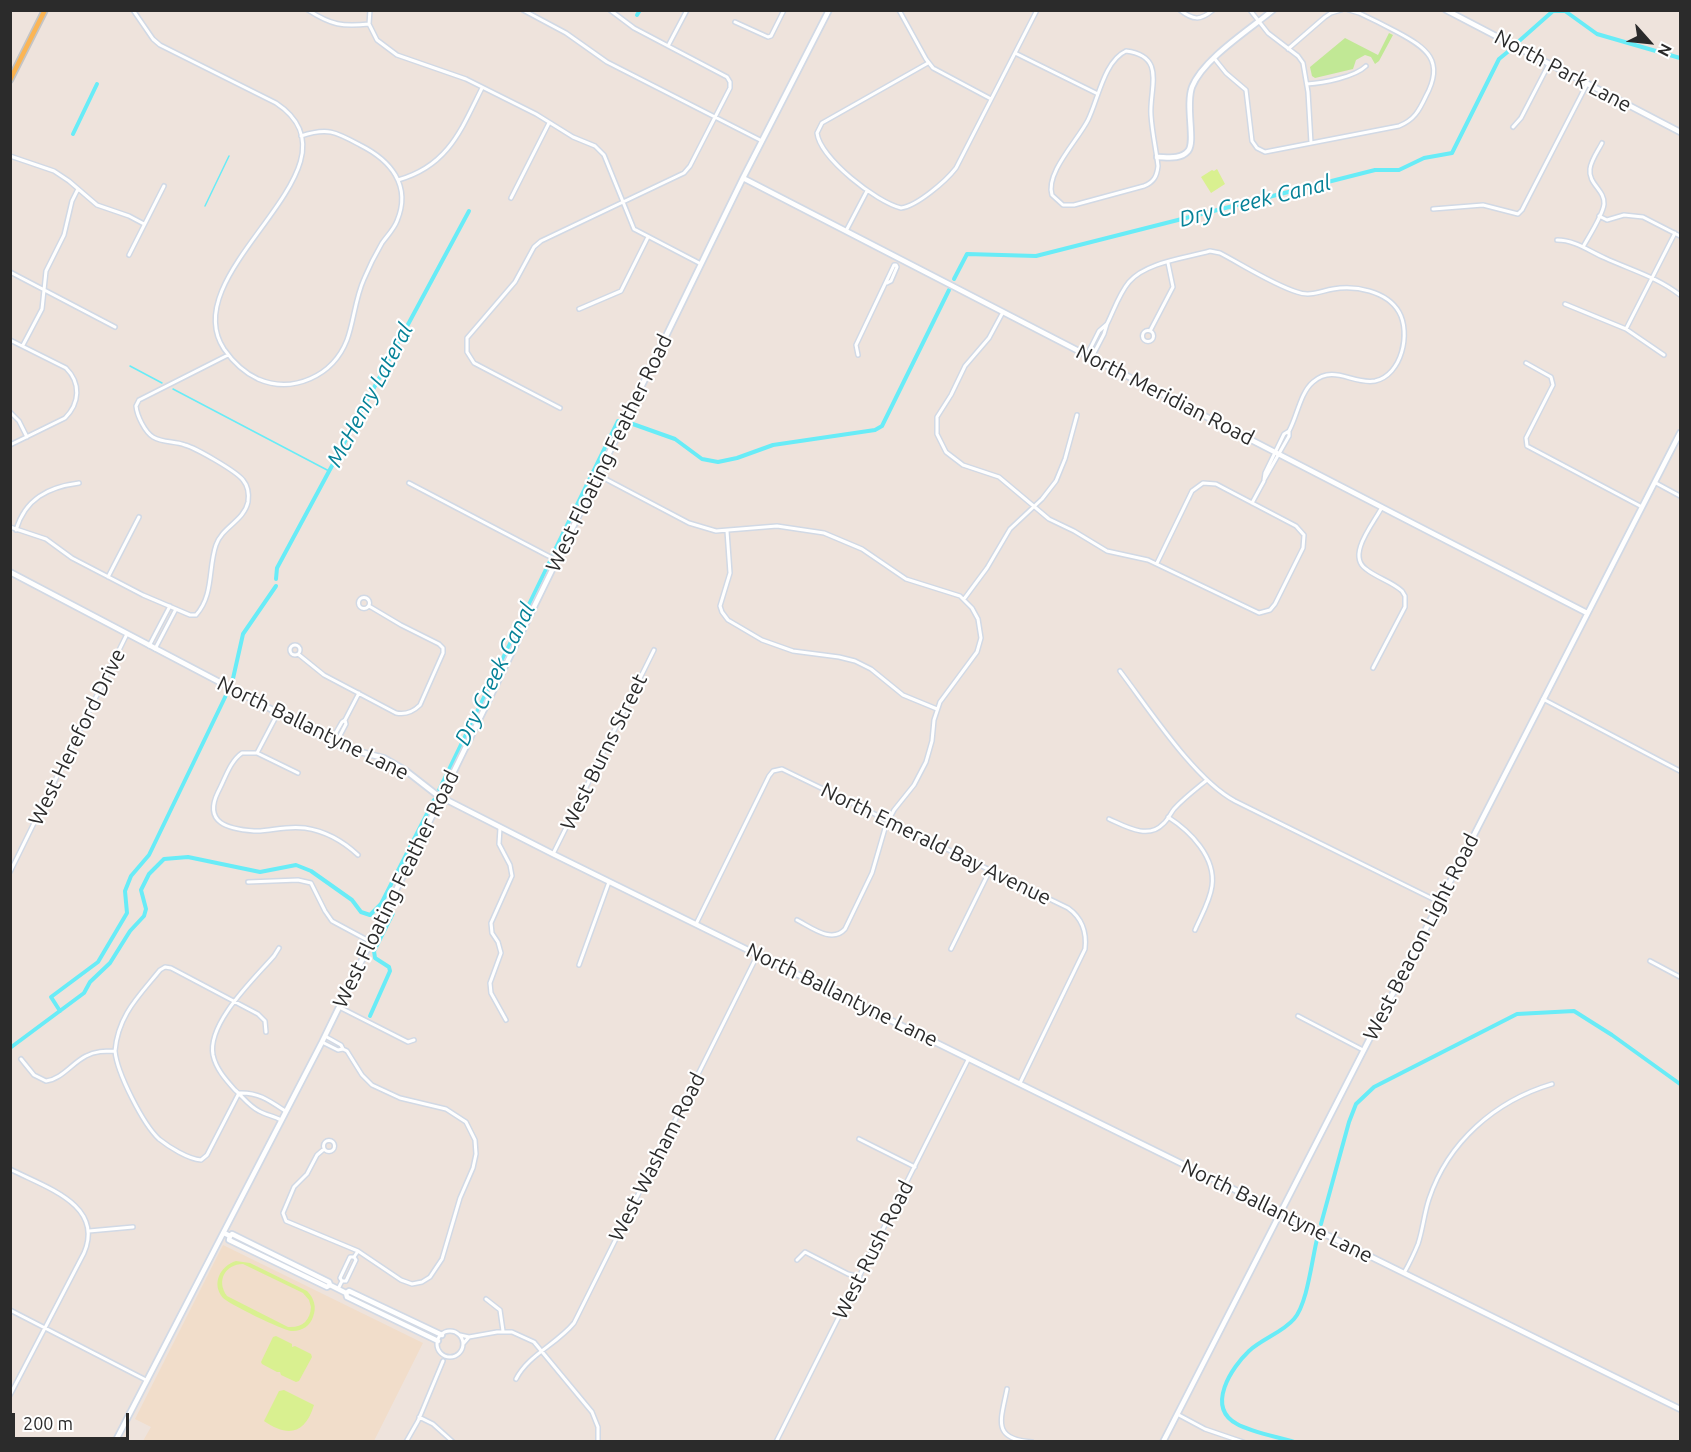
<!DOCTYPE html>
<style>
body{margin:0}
#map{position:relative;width:1691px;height:1452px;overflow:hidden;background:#eee3dc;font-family:Ubuntu,sans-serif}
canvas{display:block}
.frame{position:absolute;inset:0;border:12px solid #2b2b2b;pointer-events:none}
.north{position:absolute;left:1619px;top:12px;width:60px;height:60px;-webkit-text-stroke:4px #fff;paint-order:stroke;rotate:117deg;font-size:16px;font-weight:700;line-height:24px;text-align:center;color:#2b2b2b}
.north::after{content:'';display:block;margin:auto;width:21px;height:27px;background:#2b2b2b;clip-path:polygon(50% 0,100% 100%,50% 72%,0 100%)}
.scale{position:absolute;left:12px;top:1413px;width:117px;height:27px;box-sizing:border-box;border:3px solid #2b2b2b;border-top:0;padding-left:8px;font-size:18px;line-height:21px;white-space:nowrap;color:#2b2b2b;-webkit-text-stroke:4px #fff;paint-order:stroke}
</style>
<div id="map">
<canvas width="1691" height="1452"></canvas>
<div class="frame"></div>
<div class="north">N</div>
<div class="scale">200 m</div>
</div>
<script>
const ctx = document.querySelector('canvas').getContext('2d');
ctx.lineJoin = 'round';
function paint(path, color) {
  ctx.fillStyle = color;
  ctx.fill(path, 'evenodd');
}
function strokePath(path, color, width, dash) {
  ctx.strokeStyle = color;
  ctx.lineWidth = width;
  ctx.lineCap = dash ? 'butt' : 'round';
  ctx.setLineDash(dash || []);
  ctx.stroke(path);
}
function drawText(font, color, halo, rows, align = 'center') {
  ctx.font = font + ' Ubuntu,sans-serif';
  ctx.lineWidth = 4.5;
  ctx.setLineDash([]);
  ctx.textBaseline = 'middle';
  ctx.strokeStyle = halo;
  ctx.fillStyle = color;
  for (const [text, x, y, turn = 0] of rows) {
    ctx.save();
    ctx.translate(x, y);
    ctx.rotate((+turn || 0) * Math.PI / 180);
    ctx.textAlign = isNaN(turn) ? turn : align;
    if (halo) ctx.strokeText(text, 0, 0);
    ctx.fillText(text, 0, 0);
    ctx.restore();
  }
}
paint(new Path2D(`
 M223 1245 423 1343 374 1441H143L151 1427 135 1419Z`), '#f1ddca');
paint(new Path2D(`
 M1389 33 1393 35 1379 61 1375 64 1371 57 1365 55 1356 60 1353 69 1315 78 1312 76 1310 67 1345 38 1378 55Z`), '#c1e895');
paint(new Path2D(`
 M1217 169 1225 184 1211 193 1201 177 1212 170 1214 171Z
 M236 1261 250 1263 307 1291C314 1298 317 1307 313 1317 310 1326 301 1332 291 1331 282 1330 229 1304 223 1298 211 1284 220 1266 236 1261ZM243 1264 303 1293 309 1300 311 1307C310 1321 302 1328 288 1327L227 1296C216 1281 225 1264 243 1264Z
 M276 1336 292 1344V1347L295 1346 311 1354 312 1357 299 1381 296 1382 281 1375 280 1372H277L262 1364 261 1362 273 1337Z
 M284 1390 314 1405C305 1435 287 1437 264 1421L279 1391Z`), '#d9f090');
strokePath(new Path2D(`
 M205 206 229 156
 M130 366 162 383
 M173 389 329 471`), '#68ecf7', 1.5);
strokePath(new Path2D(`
 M637 15 640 10
 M1518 42 1553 11H1565L1597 34 1680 58
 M73 134 97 84
 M954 279 967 254 1036 256 1375 170H1399L1424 158 1452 153 1499 59 1510 50
 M630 423 675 439 702 459 718 462 737 458 773 445 875 430 882 426 949 290
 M553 554 618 421H621
 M276 579 277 568 469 211
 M232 683 243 634 276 586
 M439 790 551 559
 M60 1011 51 997 98 962 127 913 125 891 131 876 149 855 229 689
 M370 1016 390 971 389 967 375 958 374 951 393 913
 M10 1048 84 993 90 982 110 963 130 931 144 916 146 909 141 890 149 874 164 859 188 857 260 872 296 865 311 871 352 900 361 912 370 915 381 904 434 800
 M1321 1224 1349 1122 1356 1104 1374 1087 1517 1014 1574 1011 1612 1035 1680 1084
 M1294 1442C1278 1437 1251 1432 1237 1424 1205 1407 1232 1367 1249 1351 1262 1339 1283 1332 1294 1319 1308 1303 1312 1257 1318 1235`), '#68ecf7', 4);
const street = new Path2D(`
 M133 10 153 39 160 45 276 103C373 167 172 270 224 349 233 362 243 372 258 379 293 394 333 376 347 340 354 321 355 299 364 279 369 267 375 255 382 243 387 236 394 229 397 221 412 185 390 160 360 145 336 132 328 127 301 136
 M308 10C331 25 343 27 369 24L377 40 397 55 466 79 536 114 573 137 595 146 604 155 634 229 701 264
 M523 10 566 33 607 62 762 141
 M899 10 926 59 933 68 991 99
 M1180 10C1193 20 1200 21 1213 10
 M1250 10 1268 33 1298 56 1303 63 1308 92 1311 143
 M735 22 768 37 771 36 784 10
 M369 24 370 10
 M668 46 687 10
 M1288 49 1325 17 1331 13 1341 10
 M1126 51C1167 56 1149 89 1151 115 1152 132 1156 149 1158 166 1157 176 1154 182 1144 186L1074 205H1063L1052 195C1045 173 1078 140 1088 120 1098 100 1104 61 1126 51Z
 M1015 53 1098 94
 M1214 58 1226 73 1246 90 1252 141 1257 148 1265 152 1399 126C1414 120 1419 111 1426 96 1445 61 1427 48 1397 32 1384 25 1372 19 1359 13L1349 10
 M928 63 822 123 817 133C820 158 876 202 901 208 917 206 946 181 956 168L1037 10
 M1307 84C1323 83 1355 77 1366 66
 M1513 127 1521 118 1549 64
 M10 156 54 171 69 181 97 205 129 216 144 224
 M398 180C448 166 461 130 482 88
 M511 198 549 123
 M1433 209 1483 205 1518 214 1522 210 1587 84
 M1599 216 1607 220 1624 215 1643 217 1680 236
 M846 231 867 191
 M1557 240C1575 240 1589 251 1605 258 1631 270 1657 277 1680 295
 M1583 247C1589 236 1603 215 1604 204 1605 190 1588 184 1590 169 1591 160 1598 151 1602 143
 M129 255 164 186
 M10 272 115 327
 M1565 304 1626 329 1664 355
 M579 309 621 291 648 237
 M1003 312 989 338 965 366 951 395 937 417V434L946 452 963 465 999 477 1049 519 1074 531 1107 551 1148 560 1259 613 1270 610 1275 604 1303 548 1304 535 1296 526 1216 484 1203 483 1192 491 1157 563
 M1107 324C1114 310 1119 294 1129 282 1146 262 1186 258 1210 251L1220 253C1243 265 1272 284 1297 292 1310 297 1321 291 1333 289 1355 285 1387 291 1399 312 1411 333 1402 375 1375 381 1353 385 1334 364 1313 382 1300 393 1297 417 1289 431V436L1264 480 1265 473 1284 434 1289 431
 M1626 329 1675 233
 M1142.5 336a5.5 5.5 0 1 1 11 0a5.5 5.5 0 1 1-11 0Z
 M1150 331 1173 287 1168 263
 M10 340 66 368C81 383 80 403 65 418L10 445
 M23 345 42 309 46 271 64 235 72 201 78 189
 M858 355 856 345 894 265H896L897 267 891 281 887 283
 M1087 355 1099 331 1107 324 1104 334 1092 357
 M1526 363 1551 377 1553 385 1526 438 1527 446 1642 507
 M560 408 474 363 467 352V338L515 282 534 247 541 241 684 173 690 166 730 88V82L727 77 634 28 610 10
 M10 412 19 421 27 437
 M598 475 689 523 716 531 777 526 824 533 862 549 906 579 960 596 972 608 978 619 981 638 977 652 940 702 934 720 932 741 926 762 914 785 894 810 886 825 872 873 845 929C832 944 811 927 797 920
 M409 483 556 560
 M1656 483 1680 496
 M1252 503 1264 481
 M10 527 46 539 72 558 143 595 190 615H196C214 595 208 568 216 545 222 527 244 521 248 502 249 495 248 486 243 480 236 471 196 448 185 445 174 441 163 443 153 437 145 432 137 416 136 406L139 400 228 355
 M16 530C25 499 48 487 79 483
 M727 531 730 573 720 606 722 612 728 620 762 640 793 651 839 657 855 661 871 669 903 695 937 709
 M108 577 139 517
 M358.5 603a5.5 5.5 0 1 1 11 0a5.5 5.5 0 1 1-11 0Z
 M964 599 987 568 1010 529 1042 499 1056 481 1065 459 1077 415
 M290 650a5 5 0 1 1 10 0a5 5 0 1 1-10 0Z
 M149 646 170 606
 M155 649 176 609
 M298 654 324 675 396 713C406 715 413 712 420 705L443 653V648L439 644 401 625 369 606
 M1373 668 1405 607V596L1402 591C1391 581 1377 578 1366 569 1346 555 1374 523 1382 507
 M1120 671C1149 709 1194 779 1235 801L1439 902
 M1543 699 1680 771
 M345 720 359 693
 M331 741 342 722 345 720 346 724 336 743
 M257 753 278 713
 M298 773 257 753H242C230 761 225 779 218 792 203 823 228 829 254 831 270 832 285 825 305 828 325 831 343 841 358 855
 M1168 817C1190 831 1216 857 1212 886 1210 901 1201 916 1195 930
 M1109 819C1125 826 1148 840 1163 824 1168 820 1170 814 1174 809 1184 798 1196 789 1207 780
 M500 828 499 844 510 865 512 876 491 923 492 933 498 942 501 953 490 983 491 993 506 1020
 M553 854 654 650
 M10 872 127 634
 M248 882 298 880 311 883 325 911 332 921 371 942
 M696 924 769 776 773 771 782 769 1068 908C1082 918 1087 932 1085 949L1020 1083
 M279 948 274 956C254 979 207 1023 213 1055 216 1069 226 1080 235 1090 243 1097 249 1106 259 1111 266 1115 274 1116 281 1120
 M951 949 990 870
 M1650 961 1680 977
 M579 965 609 882
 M339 1007 408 1042 414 1040
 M1298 1016 1363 1050
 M322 1042 338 1050 343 1049 341 1045 325 1036
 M115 1051C117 1073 143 1124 159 1139 169 1147 188 1159 201 1160L207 1155 239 1093
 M21 1059 34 1075 46 1081C62 1079 72 1063 86 1056 95 1051 105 1051 115 1051 118 1015 139 996 160 970L165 967 171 968 258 1014 265 1021 266 1032
 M239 1093C258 1092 270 1101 285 1111
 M859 1139 915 1167
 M323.5 1146a5.5 5.5 0 1 1 11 0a5.5 5.5 0 1 1-11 0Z
 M324 1149 317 1155 307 1174 294 1187 283 1213 286 1221 358 1251 401 1280 412 1284 422 1282 430 1277 442 1259 460 1198 473 1168 476 1154 475 1140 466 1122 446 1109 400 1098 372 1085 362 1075 347 1051 343 1049
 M10 1169C44 1187 105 1204 84 1253L10 1395
 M89 1231 133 1227
 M797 1260 805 1252 848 1274 860 1277
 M1404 1273C1409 1264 1414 1254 1418 1244 1423 1229 1424 1214 1429 1199 1448 1142 1495 1101 1552 1084
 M342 1281 340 1278 350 1257H354
 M338 1289 342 1281H346L356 1260 354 1257 358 1251
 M486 1299 500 1310 503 1331
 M10 1310 146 1380
 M437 1344a13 13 0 1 1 26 0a13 13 0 1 1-26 0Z
 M460 1335 469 1337 463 1344
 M469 1337 497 1332H512L534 1342 592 1412 598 1427V1442
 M516 1379C528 1355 557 1344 574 1323L757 956
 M1007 1389C1001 1420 991 1439 1032 1442
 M1177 1414 1205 1429 1243 1442
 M419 1417 433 1424 453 1442
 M10 1440 13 1442
 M406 1442 418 1421 443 1361
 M776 1442 968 1060`);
const secondary = new Path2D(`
 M1446 10 1680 132
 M1157 157C1167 157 1180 160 1188 151 1196 142 1185 106 1192 87 1203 59 1249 30 1273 10
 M743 178 1587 613
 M10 572 345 748 384 758 405 770 437 795 553 854 1680 1409
 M224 1233 230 1236 232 1234 329 1282 330 1285 346 1293 349 1291 442 1335
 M230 1236 229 1240 327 1287 330 1285
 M346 1293 347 1297 438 1341
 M115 1442 322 1042 743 178 829 10
 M1163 1442 1680 433`);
const primary = new Path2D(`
 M10 80 45 10`);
strokePath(street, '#d1d9e5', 6);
strokePath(secondary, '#d1d9e5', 8);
strokePath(primary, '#c4c4c4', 8);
strokePath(street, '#fff', 3);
strokePath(secondary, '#fff', 4.5);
strokePath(primary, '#fbb554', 4.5);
drawText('21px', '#2b2b2b', '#fff', [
 ["North Park Lane",1563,71,28],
 ["North Meridian Road",1165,395,27],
 ["West Floating Feather Road",609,453,-64],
 ["North Ballantyne Lane",313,728,26],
 ["West Hereford Drive",77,737,-64],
 ["West Burns Street",604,752,-64],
 ["North Emerald Bay Avenue",936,844,26],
 ["West Floating Feather Road",396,889,-64],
 ["West Beacon Light Road",1421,937,-63],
 ["North Ballantyne Lane",842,995,26],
 ["West Washam Road",657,1157,-63],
 ["North Ballantyne Lane",1277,1211,26],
 ["West Rush Road",873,1250,-63]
]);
drawText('italic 22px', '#058197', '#fff', [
 ["Dry Creek Canal",1255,201,-14],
 ["McHenry Lateral",370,395,-62],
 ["Dry Creek Canal",495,674,-64]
]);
</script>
